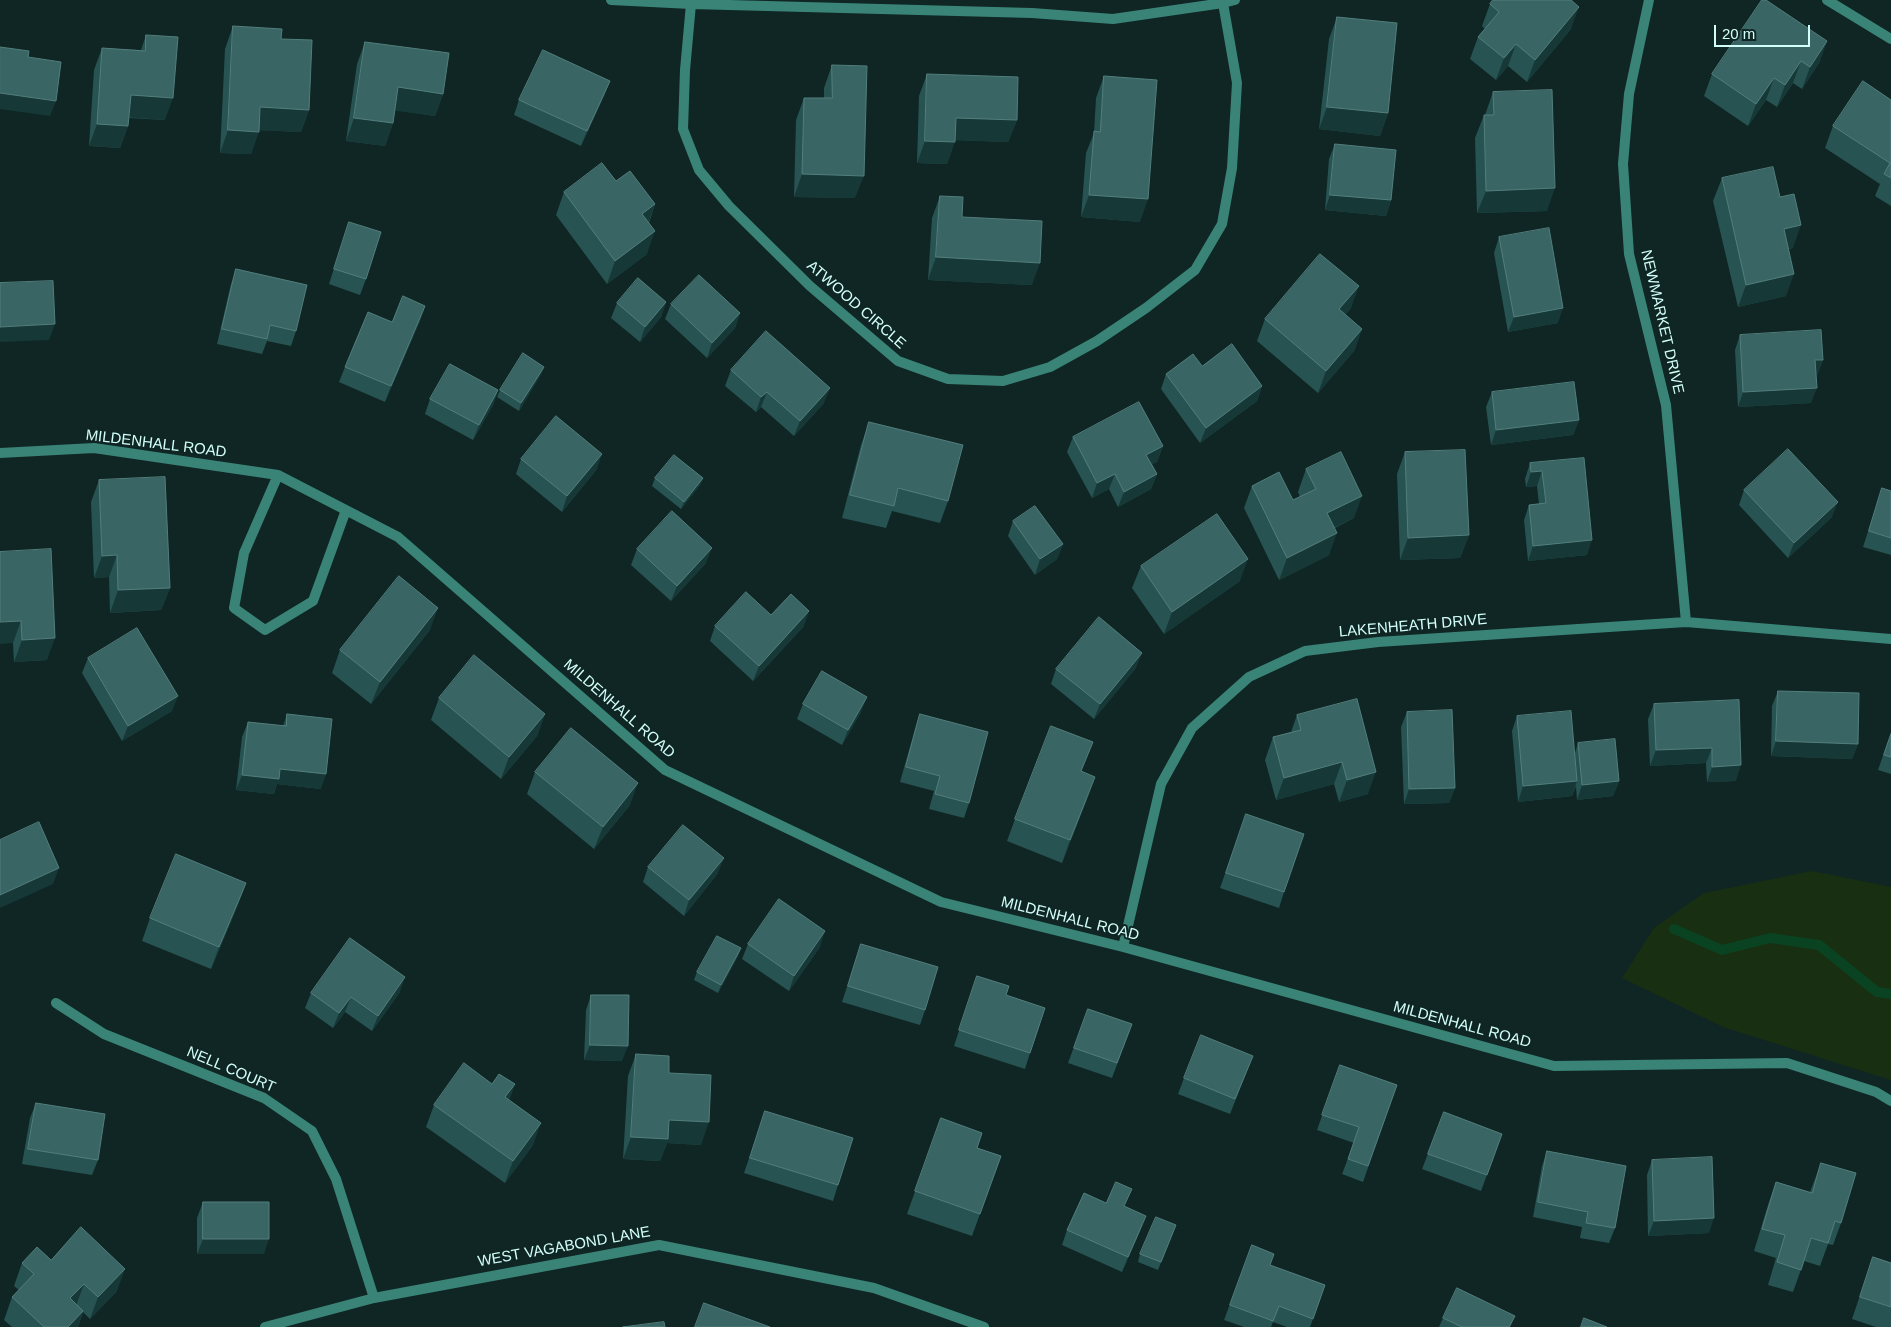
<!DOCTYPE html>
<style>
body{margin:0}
#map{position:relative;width:1891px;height:1327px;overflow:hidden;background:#0f2624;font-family:Helvetica,sans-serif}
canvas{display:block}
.scale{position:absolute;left:1714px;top:25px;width:96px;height:22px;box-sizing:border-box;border:2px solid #d3fffa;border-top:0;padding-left:6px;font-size:15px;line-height:18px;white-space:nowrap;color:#d3fffa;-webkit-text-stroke:4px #0f2624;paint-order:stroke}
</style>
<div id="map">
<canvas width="1891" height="1327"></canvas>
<div class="scale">20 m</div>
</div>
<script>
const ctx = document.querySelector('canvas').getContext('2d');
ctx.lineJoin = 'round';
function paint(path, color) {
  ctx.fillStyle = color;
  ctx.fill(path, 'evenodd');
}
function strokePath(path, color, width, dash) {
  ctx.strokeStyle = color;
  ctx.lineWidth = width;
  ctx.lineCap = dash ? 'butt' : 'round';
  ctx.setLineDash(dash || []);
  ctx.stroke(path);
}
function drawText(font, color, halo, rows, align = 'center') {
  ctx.font = font + ' Helvetica,sans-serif';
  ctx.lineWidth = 4;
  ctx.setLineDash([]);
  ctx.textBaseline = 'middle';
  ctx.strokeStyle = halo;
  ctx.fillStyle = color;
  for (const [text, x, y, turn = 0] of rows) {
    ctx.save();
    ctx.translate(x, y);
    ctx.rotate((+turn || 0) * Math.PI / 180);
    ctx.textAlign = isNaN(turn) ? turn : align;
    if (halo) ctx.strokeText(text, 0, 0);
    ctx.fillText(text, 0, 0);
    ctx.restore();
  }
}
paint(new Path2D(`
 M1812 871 1891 887V1080L1723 1027 1622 978 1654 928 1704 893Z`), '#192f12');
strokePath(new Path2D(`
 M1674 929 1722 950 1770 938 1819 945 1877 992 1891 994`), '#0a4322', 10);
strokePath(new Path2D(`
 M611 0 691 4 1032 13 1113 19 1223 3 1235 0
 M1649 0 1629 94 1623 164 1629 254 1666 405 1686 622
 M1827 0 1891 39
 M691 4 685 70 683 129 699 170 729 206 810 286 898 361 948 379 1003 381 1050 367 1097 341 1146 308 1195 270 1222 224 1232 168 1237 83 1223 3
 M0 453 94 448 278 475 398 537 665 770 941 902 1123 947 1554 1066 1787 1063 1876 1092 1891 1101
 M278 475 244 553 234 608 265 630 313 601 346 510
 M1123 947 1161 784 1192 728 1249 677 1305 651 1378 642 1686 622 1891 639
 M56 1003 104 1034 264 1098 312 1131 336 1179 374 1298
 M265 1327 374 1298 659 1245 874 1288 984 1327`), '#3a8477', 10);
paint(new Path2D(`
 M1490 4 1571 29 1527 82 1508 66 1496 80 1470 59 1478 37 1485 29 1482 26Z
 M1337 17 1388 113 1380 136 1319 129 1329 39Z
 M233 26 281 39 309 110 301 132 259 130 251 154 220 153 225 49Z
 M146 35 165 120 129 118 128 126 120 148 89 146 94 70 102 48 141 50Z
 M1827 41 1819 63 1802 89 1793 83 1777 107 1766 100 1748 126 1704 96 1712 74Z
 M365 42 443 94 435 116 395 110 393 123 385 146 346 141 357 64Z
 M832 65 855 198 794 197 796 120 804 98H824V88Z
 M927 74 1017 120 1008 142 955 140 947 164 917 163 919 96Z
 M1104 76 1140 222 1081 217 1086 153 1094 133 1096 98Z
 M610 81 604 96 581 146 514 115 519 100Z
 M1493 92 1547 211 1477 213 1475 138 1484 115H1485Z
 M1891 100V206L1875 196 1880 184 1825 148 1833 126Z
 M1335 144 1391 200 1386 216 1325 210 1329 159Z
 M1722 178 1780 197 1793 248 1789 249 1786 296 1738 307 1713 201Z
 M616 181 655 204 649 223 647 254 607 284 556 215 564 192Z
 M940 196 962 217 1032 285 928 280 932 218Z
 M349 222 366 279 360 295 329 284Z
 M1499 237 1558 323 1508 332 1494 253Z
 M236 269 296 331 291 346 267 341 262 354 217 344 231 284Z
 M666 302 661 317 640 342 611 318 617 303Z
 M671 304 740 313 735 328 707 358 665 319Z
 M425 306 420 321 385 402 339 382 345 367 392 322Z
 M1351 308 1345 315 1362 329 1354 351 1318 393 1257 341 1265 319Z
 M1740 335 1823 360 1817 375H1816L1811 403 1738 407 1735 350Z
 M1202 366 1262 386 1257 401 1200 443 1161 389 1166 374Z
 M544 367 541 374 519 411 497 397 500 390Z
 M731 370 824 403 794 436 761 407 756 412 725 386Z
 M498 390 493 405 473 440 425 414 430 399Z
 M1492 392 1579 420 1573 435 1491 445 1486 407Z
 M869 422 948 501 940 523 892 511 886 528 842 518 861 445Z
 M1073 437 1163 446 1157 462 1152 464 1157 474 1151 489 1118 507 1109 489 1092 498 1067 452Z
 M1405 452 1469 535 1460 558 1400 560 1397 474Z
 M1584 458 1587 555 1528 561 1524 520 1529 505 1539 504 1537 486 1526 487 1525 479 1530 463Z
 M521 459 597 469 562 512 516 474Z
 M1306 469 1354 518 1335 528 1329 555 1279 580 1244 508 1252 486 1293 500 1300 497 1298 492Z
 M655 478H703L700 485 681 509 652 486Z
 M99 480 170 588 161 610 110 613 109 577 94 578 91 502Z
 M1882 488 1891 491V555L1863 547Z
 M1744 490 1832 517 1788 558 1739 505Z
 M1013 521 1063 544 1057 559 1035 575 1008 536Z
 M637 549 706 563 671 601 631 565Z
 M0 552 47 660 14 662 13 643Z
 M1141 566 1240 581 1164 634 1132 588Z
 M771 615 804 626 753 681 710 641 715 626Z
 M430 630 371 704 332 673 340 650Z
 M88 658 172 711 122 741 82 673Z
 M1136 668 1094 719 1051 684 1056 669Z
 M1778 691 1858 744 1852 759 1771 756 1772 706Z
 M439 698 545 714 537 736 501 779 431 720Z
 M1357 699 1368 794 1339 802 1334 784 1276 800 1265 760 1273 737 1291 732 1297 715Z
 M1739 700 1736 781 1707 782 1706 763 1650 766 1648 719 1654 704Z
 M803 704 861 712 842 745 797 719Z
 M1407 712 1455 788 1449 803 1404 804 1401 727Z
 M287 714 321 789 277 784 274 794 236 790 242 737 248 722 283 726Z
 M920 714 969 803 964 818 929 809 934 791 900 782 915 729Z
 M1517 716 1575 753 1578 743 1619 781 1613 796 1577 800 1576 786 1572 796 1518 802 1512 731Z
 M1891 733V774L1878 770Z
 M1082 771 1087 799 1062 863 1007 841 1015 819Z
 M535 772 630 805 594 849 527 794Z
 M1246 814 1284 892 1279 908 1220 888Z
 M648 867 718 873 684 916 643 882Z
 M246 883 238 905 211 969 142 941 150 918Z
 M748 944 820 947 789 991 742 959Z
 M861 944 925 1010 920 1025 842 1002Z
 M741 948 738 956 718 993 694 980 697 972Z
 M977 976 1006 995 1030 1053 1025 1069 954 1046Z
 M400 992 372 1031 345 1012 333 1028 305 1008 311 993Z
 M591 995 622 1061 584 1060 586 1010Z
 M1088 1009 1132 1024 1112 1078 1068 1063Z
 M636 1054 669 1073 701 1145 667 1143 660 1161 623 1159 628 1076Z
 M1253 1056 1230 1114 1178 1094 1184 1078Z
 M1340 1065 1397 1085 1363 1182 1342 1174 1354 1143 1317 1130Z
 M492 1084H515L509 1100 533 1145 505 1183 426 1127 434 1105Z
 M36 1103 98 1160 92 1175 22 1164 30 1118Z
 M765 1111 838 1185 833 1201 744 1173Z
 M1444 1112 1502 1134 1481 1191 1422 1169Z
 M941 1118 977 1148 1001 1156 972 1236 907 1214Z
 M1547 1151 1615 1228 1609 1243 1580 1238 1582 1227 1533 1217 1542 1166Z
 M1652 1160 1709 1233 1648 1236 1647 1175Z
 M1821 1163 1841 1223 1833 1245 1828 1244 1820 1266 1804 1261 1793 1292 1768 1285 1776 1258 1754 1251 1768 1205 1776 1182 1810 1192Z
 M203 1202 264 1254H197V1218Z
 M1106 1203 1126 1207 1140 1231 1122 1272 1062 1245 1067 1230Z
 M1176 1225 1158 1270 1138 1262 1140 1254Z
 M1252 1245 1270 1265 1325 1285 1310 1327H1287L1273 1322 1271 1327H1244L1224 1320Z
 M1873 1257 1891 1263V1327H1876L1852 1319Z
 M51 1260 117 1291 90 1319 83 1312 78 1327H12L4 1320 12 1297 19 1290 14 1286 22 1263Z
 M1515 1316 1510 1327H1439L1443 1318Z`), '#285353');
paint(new Path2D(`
 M1579 7 1571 29 1527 82 1535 60Z
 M1827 41 1819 63 1802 89 1810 67Z
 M1516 44 1508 66 1496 80 1504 58Z
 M1801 61 1793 83 1777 107 1785 85Z
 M1774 78 1766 100 1748 126 1756 104Z
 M610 81 604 96 581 146 587 131Z
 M398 87 443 94 435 116 390 110Z
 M0 93 56 101 50 116 0 109Z
 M131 95 173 98 165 120 123 117Z
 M260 107 309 110 301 132 252 130Z
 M1327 107 1388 113 1380 136 1319 129Z
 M354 118 393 123 385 146 346 141Z
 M956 118 1017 120 1008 142 948 140Z
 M97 124 128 126 120 148 89 146Z
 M228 130 259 132 251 154 220 153Z
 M925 141 955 142 947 164 917 163Z
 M802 174 864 176 855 198 794 197Z
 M1555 188 1547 211 1477 213 1486 191Z
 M1089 195 1148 199 1140 222 1081 217Z
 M1330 195 1391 200 1386 216 1325 210Z
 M655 204 647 226 642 214Z
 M1801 225 1793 248 1776 251 1784 229Z
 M655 231 647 254 607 284 615 261Z
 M936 257 1040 263 1032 285 928 280Z
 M1794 274 1786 296 1738 307 1746 285Z
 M1359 286 1351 308 1331 332 1339 309Z
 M666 302 661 317 640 342 645 327Z
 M425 306 420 321 385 402 391 386Z
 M1563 308 1558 323 1508 332 1514 317Z
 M740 313 735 328 707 358 712 343Z
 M55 324 49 340 0 342V327Z
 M1362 329 1354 351 1318 393 1326 371Z
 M1815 360H1823L1817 375 1810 376Z
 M544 367 541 374 519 411 521 403Z
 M1262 386 1257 401 1200 443 1206 428Z
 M830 388 824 403 794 436 800 421Z
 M1817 388 1811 403 1738 407 1743 392Z
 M498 390 493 405 473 440 479 425Z
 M767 392 761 407 756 412 761 397Z
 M1579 420 1573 435 1491 445 1496 430Z
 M1163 446 1157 462 1141 470 1146 455Z
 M602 454 597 469 562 512 567 496Z
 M1542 471 1537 486 1526 487 1531 472Z
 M1115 474 1109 489 1092 498 1097 483Z
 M1157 474 1151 489 1118 507 1124 492Z
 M703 478 700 485 681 509 684 502Z
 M1362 496 1354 518 1319 535 1327 513Z
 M1838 502 1832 517 1788 558 1794 543Z
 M1337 533 1329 555 1279 580 1287 558Z
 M1469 535 1460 558 1400 560 1408 538Z
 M1592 540 1587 555 1528 561 1533 546Z
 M1063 544 1057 559 1035 575 1040 559Z
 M712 548 706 563 671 601 677 586Z
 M117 555 109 577 94 578 102 556Z
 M1248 559 1240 581 1164 634 1172 612Z
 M170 588 161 610 110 613 118 590Z
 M438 608 430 630 371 704 380 682Z
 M809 611 804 626 753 681 759 666Z
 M21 621 13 643 0 644V622Z
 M55 638 47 660 14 662 22 640Z
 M1142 653 1136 668 1094 719 1100 704Z
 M178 696 172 711 122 741 128 726Z
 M867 697 861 712 842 745 848 730Z
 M545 714 537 736 501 779 509 757Z
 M1776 741 1858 744 1852 759 1771 756Z
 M1712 748 1706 763 1650 766 1656 750Z
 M1342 762 1334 784 1276 800 1284 778Z
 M1741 765 1736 781 1707 782 1712 767Z
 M280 769 326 774 321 789 277 784 274 794 236 790 242 775Z
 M1376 772 1368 794 1339 802 1347 780Z
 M1095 777 1087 799 1062 863 1070 840Z
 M1577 781 1572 796 1518 802 1523 786Z
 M1619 781 1613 796 1577 800 1582 785Z
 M638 783 630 805 594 849 603 827Z
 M1455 788 1449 803 1404 804 1409 789Z
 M724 858 718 873 684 916 689 900Z
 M59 868 53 884 0 908V895Z
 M246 883 238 905 211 969 219 947Z
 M825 931 820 947 789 991 794 976Z
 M741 948 738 956 718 993 721 985Z
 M405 977 400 992 372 1031 378 1016Z
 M351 997 345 1012 333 1028 339 1013Z
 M590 1045 628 1046 622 1061 584 1060Z
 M515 1084 507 1106 505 1097Z
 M669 1120 709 1122 701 1145 667 1143 660 1161 623 1159 631 1137Z
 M541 1123 533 1145 505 1183 513 1161Z
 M1146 1216 1140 1231 1122 1272 1128 1257Z
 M1714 1218 1709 1233 1648 1236 1654 1221Z
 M203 1239H269L264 1254H197Z
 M125 1269 117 1291 90 1319 98 1297Z
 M84 1284 76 1306 70 1298Z
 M83 1311 78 1327H68Z`), '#163938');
const building = new Path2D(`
 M1493 0H1571L1579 7 1535 60 1516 44 1504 58 1478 37 1499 12 1490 4Z
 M1762 0H1766L1827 41 1810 67 1801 61 1785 85 1774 78 1756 104 1712 74Z
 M1337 17 1397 23 1388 113 1327 107Z
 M233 26 282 29 281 39 312 40 309 110 260 107 259 132 228 130Z
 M146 35 178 37 173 98 131 95 128 126 97 124 102 48 145 51Z
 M365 42 449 53 443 94 398 87 393 123 354 118Z
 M0 47 29 51 28 57 61 62 56 101 0 93Z
 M543 50 610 81 587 131 519 100Z
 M832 65 867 66 864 176 802 174 804 98H832Z
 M927 74 1018 77 1017 120 956 118 955 142 925 141Z
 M1104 76 1157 80 1148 199 1089 195 1094 131 1100 132Z
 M1863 81 1891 100V178L1884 174 1890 163 1833 126Z
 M1552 90 1555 188 1486 191 1484 115H1494L1493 92Z
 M1335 144 1396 150 1391 200 1330 195Z
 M602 163 616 181 630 171 655 204 642 214 655 231 615 261 564 192Z
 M1773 167 1780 197 1794 194 1801 225 1784 229 1794 274 1746 285 1722 178Z
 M940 196 963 197 962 217 1042 221 1040 263 936 257Z
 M349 222 381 232 366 279 334 269Z
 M1549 228 1563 308 1514 317 1499 237Z
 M1320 254 1359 286 1339 309 1362 329 1326 371 1265 319Z
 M236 269 307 285 296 331 270 325 267 339 222 329Z
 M699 275 740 313 712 343 671 304Z
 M638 278 666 302 645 327 617 303Z
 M53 281 55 324 0 327V283Z
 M403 296 425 306 391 386 345 367 368 312 392 322Z
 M1821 330 1823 360H1815L1817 388 1743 392 1740 335Z
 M766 331 830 388 800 421 767 392 761 397 731 370Z
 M1232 344 1262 386 1206 428 1166 374 1193 354 1202 366Z
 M523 353 544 367 521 403 500 390Z
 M450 364 498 390 479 425 430 399Z
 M1574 382 1579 420 1496 430 1492 392Z
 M1139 402 1163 446 1146 455 1157 474 1124 492 1115 474 1097 483 1073 437Z
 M556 416 602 454 567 496 521 459Z
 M869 422 963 445 948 501 898 488 894 506 850 495Z
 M1788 449 1838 502 1794 543 1744 490Z
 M1465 450 1469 535 1408 538 1405 452Z
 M1341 452 1362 496 1327 513 1337 533 1287 558 1252 486 1279 472 1293 500 1316 489 1306 469Z
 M674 455 703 478 684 502 655 478Z
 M1584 458 1592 540 1533 546 1529 505 1546 503 1542 471 1531 472 1530 463Z
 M165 477 170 588 118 590 117 555 102 556 99 480Z
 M1882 488 1891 491V538L1869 531Z
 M1035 506 1063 544 1040 559 1013 521Z
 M672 511 712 548 677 586 637 549Z
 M1217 514 1248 559 1172 612 1141 566Z
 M51 549 55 638 22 640 21 621 0 622V552Z
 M399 576 438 608 380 682 340 650Z
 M746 592 771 615 791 594 809 611 759 666 715 626Z
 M1099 617 1142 653 1100 704 1056 669Z
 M137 628 178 696 128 726 88 658Z
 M474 655 545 714 509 757 439 698Z
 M822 671 867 697 848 730 803 704Z
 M1778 691 1859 693 1858 744 1776 741Z
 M1357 699 1376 772 1347 780 1342 762 1284 778 1273 737 1301 730 1297 715Z
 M1739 700 1741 765 1712 767V748L1656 750 1654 704Z
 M1452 710 1455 788 1409 789 1407 712Z
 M1571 711 1577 781 1523 786 1517 716Z
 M287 714 332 719 326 774 280 769 279 779 242 775 248 722 286 726Z
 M920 714 988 732 969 803 935 794 940 776 906 767Z
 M1051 726 1093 742 1081 771 1095 777 1070 840 1015 819Z
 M571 728 638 783 603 827 535 772Z
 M1891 734V757L1884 755Z
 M1615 739 1619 781 1582 785 1578 743Z
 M1246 814 1304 834 1284 892 1226 873Z
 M39 822 59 868 0 895V840Z
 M683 825 724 858 689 900 648 867Z
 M176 854 246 883 219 947 150 918Z
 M779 899 825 931 794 976 748 944Z
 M717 936 741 948 721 985 697 972Z
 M350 938 405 977 378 1016 351 997 339 1013 311 993Z
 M861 944 938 967 925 1010 848 986Z
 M977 976 1009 986 1006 995 1045 1008 1030 1053 959 1030Z
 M591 995H629L628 1046 590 1045Z
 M1088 1009 1132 1024 1117 1063 1074 1048Z
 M1201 1035 1253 1056 1235 1099 1184 1078Z
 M636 1054 669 1056V1073L711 1075 709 1122 669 1120 668 1139 631 1137Z
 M464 1063 492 1084 499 1074 515 1084 505 1097 541 1123 513 1161 434 1105Z
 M1340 1065 1397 1085 1368 1166 1348 1159 1359 1127 1322 1115Z
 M36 1103 105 1114 98 1160 28 1149Z
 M765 1111 853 1138 838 1185 750 1158Z
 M1444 1112 1502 1134 1487 1175 1428 1154Z
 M941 1118 982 1133 977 1148 1001 1156 980 1214 915 1191Z
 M1547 1151 1626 1166 1615 1228 1586 1223 1588 1212 1538 1202Z
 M1712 1157 1714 1218 1654 1221 1652 1160Z
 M1821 1163 1856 1173 1841 1223 1835 1221 1828 1243 1811 1238 1801 1270 1777 1262 1785 1235 1762 1229 1776 1182 1812 1193Z
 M1116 1182 1132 1189 1124 1206 1146 1216 1128 1257 1067 1230 1084 1193 1106 1203Z
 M203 1202H269V1239H203Z
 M1156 1217 1176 1225 1161 1262 1140 1254Z
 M81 1227 125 1269 98 1297 84 1284 70 1298 83 1311 68 1327H44L12 1297 34 1274 22 1263 37 1247 51 1260Z
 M1252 1245 1274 1254 1270 1265 1325 1285 1313 1319 1279 1306 1273 1321 1230 1305Z
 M1873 1257 1891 1263V1307L1860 1297Z
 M1457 1288 1515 1316 1509 1327H1462L1443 1318Z
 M704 1303 770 1327H695Z
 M1584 1318 1607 1327H1581Z
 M664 1322 665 1327H623Z`);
paint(building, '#3a6565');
strokePath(building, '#527e7c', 1);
drawText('15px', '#d3fffa', '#0f2624', [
 ["ATWOOD CIRCLE",856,305,41],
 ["NEWMARKET DRIVE",1662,322,77],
 ["MILDENHALL ROAD",156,444,7],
 ["LAKENHEATH DRIVE",1413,626,-5],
 ["MILDENHALL ROAD",619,709,41],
 ["MILDENHALL ROAD",1070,919,14],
 ["MILDENHALL ROAD",1462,1025,15],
 ["NELL COURT",231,1070,23],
 ["WEST VAGABOND LANE",564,1247,-10]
]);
</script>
